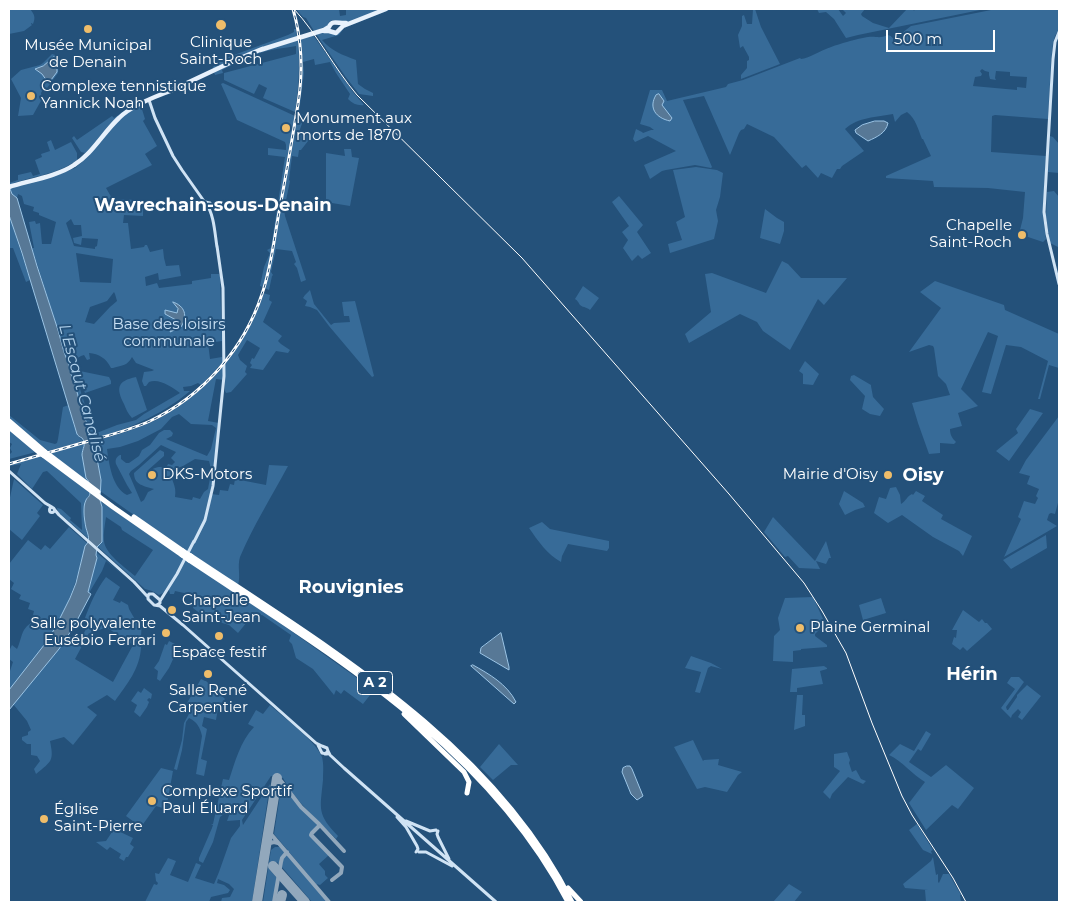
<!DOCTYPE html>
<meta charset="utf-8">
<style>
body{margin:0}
#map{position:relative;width:1068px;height:911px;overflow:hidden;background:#24517a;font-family:Montserrat,sans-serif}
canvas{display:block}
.frame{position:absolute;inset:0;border:10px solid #fff;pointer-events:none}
.scale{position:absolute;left:886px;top:30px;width:109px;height:22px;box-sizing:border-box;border:2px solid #fff;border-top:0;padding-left:6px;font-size:15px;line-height:18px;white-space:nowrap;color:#fff;-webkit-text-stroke:4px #24517a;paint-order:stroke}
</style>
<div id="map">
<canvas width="1068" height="911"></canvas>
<div class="frame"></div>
<div class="scale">500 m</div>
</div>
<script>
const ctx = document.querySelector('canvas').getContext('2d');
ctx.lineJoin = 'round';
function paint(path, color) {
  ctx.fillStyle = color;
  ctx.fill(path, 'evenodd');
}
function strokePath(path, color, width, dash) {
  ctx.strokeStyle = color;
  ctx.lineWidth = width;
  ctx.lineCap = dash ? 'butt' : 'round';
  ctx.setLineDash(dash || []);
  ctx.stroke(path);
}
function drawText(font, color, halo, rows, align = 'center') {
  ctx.font = font + ' Montserrat,sans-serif';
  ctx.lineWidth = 4;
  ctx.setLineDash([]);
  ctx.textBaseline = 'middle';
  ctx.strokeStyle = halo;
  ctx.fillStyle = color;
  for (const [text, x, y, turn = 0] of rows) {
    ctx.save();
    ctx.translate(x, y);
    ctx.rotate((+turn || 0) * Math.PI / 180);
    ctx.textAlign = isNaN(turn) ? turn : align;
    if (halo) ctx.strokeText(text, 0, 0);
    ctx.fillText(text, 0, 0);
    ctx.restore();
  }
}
paint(new Path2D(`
 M9 9H30C34 14 36 17 33 24L31 23V24L32 25 24 31 9 34Z
 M296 9H339L340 16 346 15V9H392L344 28 339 35 322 40C331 51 343 55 356 60L358 84 365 89 373 93V96L359 94 345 76 316 34 324 32 331 33 342 28 339 22 333 20 329 22 328 26 314 31 306 18 303 17Z
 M753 9H755L761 27 780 64 741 79V75L747 68V61L749 60V57L743 46 740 48 738 35 742 26V16L744 15 747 24H752Z
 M817 9H838L843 16 846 13 842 9H865L861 14 862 16 873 23 889 28 907 9H911L915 11 913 9H979L980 10 858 35 846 38 834 19 826 12 819 13Z
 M996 9H1059V29L1055 36 1053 43 1051 62 1048 119 995 115 992 116 991 152 1046 156 1043 216 1046 239 1043 242 1019 234 1023 218 1025 192 988 188 934 187 933 181 886 178V176L931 156 923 139H922C918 129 916 119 907 112L901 115 895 122 893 114C877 117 858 117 845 129L864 151 842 166 840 169H837L832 178 821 173 818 178 806 165 802 168 774 137 747 124 744 129 741 130 739 133 730 155 704 96 683 100 712 167 711 168 695 165 666 170 662 171 650 179 644 165 676 151 648 136 635 142 633 139 636 129 642 132 643 133 651 130H654L650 127 640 124 650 90H662L667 101 726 87 728 84 743 80 800 58 801 59C809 58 818 52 826 49 835 45 859 38 868 37 877 36 879 39 888 35L896 38H903L904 37 902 33 911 26ZM982 69 985 71 989 72V75L990 79 996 80 995 78 996 71 1010 72V76L1027 77 1026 88 1017 87V90L973 86 975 77 981 76 982 74 980 71Z
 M294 29H296L297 37 245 54 213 69V67L215 65V62L288 35 294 32Z
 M313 35 353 92 364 105C358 106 353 104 348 99L350 94 336 73 330 62 315 65 314 59 303 62 304 73 299 112 305 116 297 113C301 88 302 64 300 39Z
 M298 40C300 64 299 88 295 112L263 98 267 88 259 84 254 94 224 80V73L296 54V46C284 48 272 49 260 53 247 57 234 64 222 70L223 73 215 75 214 72 262 51Z
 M52 54 59 56 58 73 47 88 44 87 41 93 42 99 33 115 18 116 21 98 11 79 21 70 40 65 43 63Z
 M223 83 295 116 269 265 263 287 260 286 264 267 270 253 267 250 271 248 285 157 268 155V148L286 150V145L285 142 237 120 221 84Z
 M139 103 126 111 88 151 85 153 81 152 72 138 74 136 77 140 112 116 114 118 127 109Z
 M141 106 145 119 143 121 157 146 145 154 152 165 106 188 113 200C121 200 140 197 143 207 143 210 143 213 143 216L124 215 123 223H128L131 249 144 247 145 245H147L150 252 163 249 164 258 166 266 179 265 181 276 159 280 158 273 145 277 146 286 157 283 159 288 192 284V281L211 278V274H219L220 276 222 341 208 343 210 359 222 357 223 362 201 385 198 383 191 386 183 387 184 391H190C161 416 124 431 88 440V437L90 434 87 423 83 415 76 388 71 374 69 365 64 352 58 330 32 248H34L29 222 35 221 36 224 40 223 42 244H51L56 222 39 215V213L33 211 34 207 24 204 22 196 18 194 17 198 12 194 9 183 18 180V175L31 172 33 176 40 174 35 160 42 157 41 154 50 151 47 142 51 140 55 150 71 142 77 153V160C58 174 34 176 11 184L60 174 75 168 82 162 119 119 129 112ZM71 219 74 225H81L82 236 73 238 74 243 81 245 82 238 98 239 97 246 95 247V249L74 246 66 223ZM76 253 113 259 111 283 80 282ZM114 292 115 294 117 301 110 307 94 324 85 322 90 307 107 301ZM77 343 74 357 76 359 81 356 84 355 87 360 90 359 89 353C99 354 106 358 111 368H113C123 365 127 366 132 357L136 363 154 370 152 371 144 372 142 381 144 386H146L149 382C159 378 172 387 180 393L144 414 136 420 117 425 94 434 76 376 79 377 85 393 111 384V381L109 377 75 370C70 359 68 353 77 343Z
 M297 116 304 118 299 132 312 136 301 150H299L298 157 292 156 289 180 290 181 284 210 285 216 306 280 301 282 297 268 294 264 296 262 292 251 276 249 271 272 273 275 272 276 269 290 265 288 272 258Z
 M1050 136 1053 137 1059 144V173L1048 172Z
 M344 149H351L352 157 359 158 350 206 326 202V153L345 156Z
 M696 167 717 170 723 173 720 197 716 210 718 221 714 239 670 253 668 244 682 240 676 222 685 217 673 170Z
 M1054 191 1059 197 1058 247 1050 243 1046 216 1047 192Z
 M619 196 643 225 637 232 651 253 642 259 638 255 632 261 623 248 628 240 622 232 629 226 612 202Z
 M765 209 777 218 784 222V231L780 244 760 238Z
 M9 215 30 280 26 282 13 248H9Z
 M782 261 788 264 801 278H847L824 305 818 299 790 350 763 331 757 322 740 314 689 343 685 334 711 312 705 274 712 273 766 293Z
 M935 281 1004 305 1005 310 1059 334V368L1049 365 1040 399H1038L1048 361 1021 347 1006 345 991 394 982 392 998 336 988 332 961 389 978 406 958 413 962 426 950 429C950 435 952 438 956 442L954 444 940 443V453L929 454 918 423 912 403 950 395 946 384 938 376 934 348 933 346 929 345 909 352 941 308 920 292Z
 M583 286 599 298 590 310C587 307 584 308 580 305 578 302 578 301 575 299Z
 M310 290 314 304 331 325 334 323 350 322 349 316H344L342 302 355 301 374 376 372 377 329 326 317 310 310 307 305 306 307 301 303 298 305 295Z
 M263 293 270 295 269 300 272 302 263 322 282 336 278 341 281 344 290 350 288 353 276 351 263 370 250 368 252 365 250 363 252 358 254 359 260 348 247 340 238 355 240 360 247 366 245 372 247 374 231 392 226 393 225 391V380L216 379 208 421 219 423 211 494 219 495 220 490 228 491 230 484 234 485 235 479 266 485 269 465 288 466C272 496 253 526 240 557 237 566 241 576 238 585L141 520 100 491 101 480 96 453 89 443C108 437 128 432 147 424 192 405 236 360 255 315 258 308 261 300 263 293ZM179 414 191 424 212 425 216 428 211 449 207 456 166 439 172 436 173 433 170 430H164L159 433 150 445 142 450 139 456 129 463H126L121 459V455H120C116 457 115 460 116 464L127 485 132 493 127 495C112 488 109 463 107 449L120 447 138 441 161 429 172 417ZM161 445 176 452 171 458 175 462 172 465 168 464 167 466 172 470 183 466 195 459 209 461C212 470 210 479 208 489L204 492 200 499 193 497 192 500 175 497C177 485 171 481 170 471 160 464 157 468 147 471L164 456V452L160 450 134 473C134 485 144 486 154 489L148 492 144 500 141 502 129 474 131 471 139 465Z
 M805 361 819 374 813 385 803 384V374L799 371Z
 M854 375 871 385V386L873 397 884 409 880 416 870 414 862 409 865 396 850 380 851 376Z
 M136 377 147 410 132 418C128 414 126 409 124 404 116 388 117 381 136 377Z
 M69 405 74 426 78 436 83 441 48 451 9 419V415L40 440 55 444 57 443 58 439 63 407Z
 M1030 409 1043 413 1009 461 996 451 1018 433 1016 429Z
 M1059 416V499L1055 514 1051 513 1049 514 1047 520 1057 526 1004 557 1021 519 1018 517 1024 501 1035 504 1038 498 1036 496 1039 489 1027 484 1030 476 1019 473 1026 460Z
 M9 429 36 452 9 459V455L12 452 10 448 12 444 9 442Z
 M84 444 82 455 86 478 89 483 50 453Z
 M41 456 90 493C89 496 87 498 85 501 83 508 84 520 86 527 87 532 89 534 89 539L58 512 57 508 61 509 71 518 70 520 82 530 81 503 47 471 43 472 32 489 17 474 21 464 9 466V465Z
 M14 479 43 505 37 513 40 516 22 540 9 529V502Z
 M896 487 900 495 901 504C906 501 907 496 912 494L913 495 916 491 925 496 922 501 943 515 941 519 972 536 963 556 959 551 933 537 902 515 888 523 874 513 879 497 886 499 890 488Z
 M844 491 863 503 865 507 855 510 845 515 839 504Z
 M100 501 263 611 374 690 363 704 344 690 341 694 336 690 334 695 313 669 296 658 292 644 289 641 291 635 262 615 247 622 238 633 229 625 206 618 193 608 196 598 193 595 175 591 174 594H170L169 590 166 589 163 593 159 595 152 591 145 589 97 546 102 542V507ZM106 517 121 527 122 530 153 550 135 576C126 568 105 554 104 541 103 533 105 525 106 517Z
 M773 517 815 561 826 541 831 558H829L826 564 816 561 820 569 799 568 788 556 785 557 764 532Z
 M542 522 550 529 609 541V548L607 551 568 544 562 556 561 562C547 554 538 541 529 528Z
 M69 527 88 544 85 546C78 579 67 610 49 639 37 657 22 673 9 690V674L13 662 9 659V651L12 645 17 649C20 643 21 635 24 630 27 625 33 622 36 618L33 615 34 611 28 609 30 603 19 599 21 595 11 589 14 583 9 579V564L28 540 41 550 45 545 50 549Z
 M1046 535 1047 548 1011 569 1003 560Z
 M96 552 128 579 106 561 102 571 89 593H88L97 558Z
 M106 577 120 587 113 600 120 603 121 601 128 605 129 609 137 623H142C141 631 141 639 141 647 140 669 127 684 115 701L107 695 87 707 97 715 73 745 64 737 50 741C54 761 52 761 36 774L34 769 40 761 37 756 31 755V744H27L22 740V737L28 735V732L31 730 27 721 13 704 59 649 64 642 72 646 77 645 89 624 84 621C89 606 96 590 106 577ZM106 627 133 645 113 682 75 659 89 633 91 634Z
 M813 597 824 621 823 626 815 634V636L827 645V647L801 649V650L793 651V662L773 661 774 636 780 630 778 618 785 598Z
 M881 598 886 613 863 620 859 605Z
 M963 610 979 622 982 619 985 623H987L992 629 967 651 963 647 960 650 952 644 954 637 956 638 957 630H952Z
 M169 641 179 646 169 668 160 681 157 679 158 671 154 668 159 661 165 644 167 645Z
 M691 656 711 663 722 669 711 666 708 668 700 693 695 692 701 672 685 668Z
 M824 666 827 668V669L820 671 823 684 797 688V692H790L792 669Z
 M1011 677H1019L1024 682 1006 707 1007 710H1008L1017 697V695L1027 685 1041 696 1022 720 1018 717 1021 712 1018 709 1012 715 1011 718 1001 708 1015 689 1007 683Z
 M201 679 205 681H206L225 699 218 708 216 720 204 717 202 726 207 729 201 759 207 761 204 776 196 774 202 736C200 727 197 722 189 718L186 722 182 750 177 770 174 769 182 740 184 723 190 712 186 709 187 703Z
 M144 688 152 694 151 699 149 698 147 700 149 702 147 707 140 717 134 712 137 705 131 701 138 691 141 693Z
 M797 695H803L802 715H805V726L794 730Z
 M270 705C283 717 316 741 322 757 324 765 323 772 323 780 320 810 317 814 338 836L336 839C318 820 295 801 283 778L271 776 242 820 243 825 270 784 252 902H221L222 898 230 897 234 889 229 884 218 879 217 883 224 885 230 890 228 893 211 897 209 902H145L154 884 157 885 158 883 156 881 155 873 159 874 168 858 176 861 170 875 188 882 196 863 201 865 195 878 214 884 219 872 231 838 240 826V820L227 821 231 810 228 808 225 814H224L220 817 213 842 203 863 199 861V858L212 828 213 825 211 824H213L223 779 229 780C235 762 240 742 254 727L248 724 256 710 263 714Z
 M926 731 931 734 921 751 918 749 909 762 931 777 946 765 974 788 958 809 952 805 926 830 909 803 925 782C913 775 902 761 889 755L900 744 914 751Z
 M693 740 703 761 704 760 719 759 718 765 742 772 738 775 727 792 705 787 697 789 674 747Z
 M499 744 518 765H511L493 780 480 767Z
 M847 752 850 760 849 763 852 772 856 770 861 779 866 781 863 784 848 777 832 794 830 799 823 792 840 771 834 767V754Z
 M161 768 173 771 166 809 156 806 141 827 126 816Z
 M282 782 301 807 317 824V826L311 833V835L329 855 319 864 325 871V875L328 878 320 885 316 884 274 834Z
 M917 824 933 850 931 851 932 854 923 850 909 830Z
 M114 829 133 838 130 844 134 847 128 857H126L124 861 119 858 121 854 110 847 107 850 96 842 106 841Z
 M275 847H280L285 853 281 858 279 864 277 862 269 869 277 878 273 902H263L271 850Z
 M286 854 328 902H312L281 866 283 859Z
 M933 857 936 875 938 874V882L939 883 943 874H949L961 895H960L961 902H926L925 890H928L905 888 903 884 931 861Z
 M789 884 802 892 794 902H773Z`), '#376b98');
const water = new Path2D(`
 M54 57H57L54 63 57 66V72L51 80 47 81 42 74 35 69 43 66Z
 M659 94 664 101 662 105 672 118 670 121C656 118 648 108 656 95Z
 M875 121H884L888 123C886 133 877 137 868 141L856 133 855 130 862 125Z
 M9 186 12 194 17 198 37 266 58 330 64 352 69 365 71 374 76 388 83 415 87 423 90 432 88 439 90 444 94 447 96 453 101 480 100 500 102 507V542L97 547 96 555 97 558 88 592 91 594 73 628 59 649 9 710V690L48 640 56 626 70 598 76 583 85 546C91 540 88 535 86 528 85 523 84 517 84 512 84 508 84 504 86 500 88 496 89 498 90 493 91 488 90 482 86 478L82 455C82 449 87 444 82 438 80 437 78 436 77 434L22 253 9 215Z
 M173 302C185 306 188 316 181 327L170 332 176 320 165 314V310L177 313 178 309Z
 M501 633 509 667V670L480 653 481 648Z
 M473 665C489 674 507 684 516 702L514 704 471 666Z
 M627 766H630L632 769 643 796 637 800 631 794 622 772 623 768Z`);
paint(water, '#577896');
strokePath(water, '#9bc4e5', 1);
strokePath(new Path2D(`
 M276 784 278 781H281L301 807 319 824V826L312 833 311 835 342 867 341 873 332 880
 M319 824 344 851
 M269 828 270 833 329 902
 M266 848 270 843 274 842 278 843
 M274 902 281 862 282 858 287 852`), '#92a8bc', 4);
strokePath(new Path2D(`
 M273 866 305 902
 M257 902 277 778
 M280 902 282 895`), '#92a8bc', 10);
strokePath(new Path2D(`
 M1059 32 1055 42 1053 59 1044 212 1047 234 1059 284
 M149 100 155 118 173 156 182 170 206 204
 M205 202 210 203 211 206
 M206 203V204C214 213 215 235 217 247
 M9 471 45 503 52 507
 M49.5 510a2.5 2.5 0 1 1 5 0a2.5 2.5 0 1 1-5 0Z
 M54 509 59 515 134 582 147 596
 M194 542 205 520 213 486 224 376 223 288 217 246
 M160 601 177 574 194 541
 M157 605 160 603V600L153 594H149L148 596V599L154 605 160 606 166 611 183 625 316 743 322 746 327 748 328 751 325 754
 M318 745 322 753 327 754
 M328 751 330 755 344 768 496 902
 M397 817 406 827 417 846 418 849 416 852
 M406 821 430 831 436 830
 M438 831 437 834 438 837 449 859
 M419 852H426L452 866`), '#d0e3f4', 3);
strokePath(new Path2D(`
 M329 27C332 19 339 24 346 23
 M324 31H329L336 33 343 26 386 9
 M260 50 324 30 329 27
 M170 91 238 59 262 49
 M9 187C28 181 58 176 74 165 92 154 103 133 119 118 131 106 156 96 173 90`), '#e7f1fc', 4.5);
strokePath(new Path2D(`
 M9 421 45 452
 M9 427 40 453
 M48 454 98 492
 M43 455 113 507 182 555
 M134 517 183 551
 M191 556C332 650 494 745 572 902
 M189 560C330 654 487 746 568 902
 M404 714 464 772 469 782 467 793
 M568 888 581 902`), '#fff', 5);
strokePath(new Path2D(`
 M294 9C318 35 334 68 357 95L522 258 729 494 804 583 822 611 846 653 872 723 902 796 912 815 953 878 966 902`), '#fff', 1);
const rail = new Path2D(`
 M9 464C36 456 62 449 89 441 110 435 130 430 150 421 203 396 244 349 262 294 271 268 274 240 279 212 286 176 292 140 298 104 303 73 302 40 293 9`);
strokePath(rail, '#fff', 3);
strokePath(rail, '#24517a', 1, [4]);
strokePath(new Path2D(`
 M45 452 48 454
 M40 453 43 455
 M183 551 191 556
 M182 555 189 560`), '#fff', 5);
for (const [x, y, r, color] of [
 [221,25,6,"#efbd6a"],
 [88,29,5,"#efbd6a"],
 [31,96,5,"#efbd6a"],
 [286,128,5,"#efbd6a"],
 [1022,235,5,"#efbd6a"],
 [152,475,5,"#efbd6a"],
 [888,475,5,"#efbd6a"],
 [172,610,5,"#efbd6a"],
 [800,628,5,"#efbd6a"],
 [166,633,5,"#efbd6a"],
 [219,636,5,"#efbd6a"],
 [208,674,5,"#efbd6a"],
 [152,801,5,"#efbd6a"],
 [44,819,5,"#efbd6a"]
]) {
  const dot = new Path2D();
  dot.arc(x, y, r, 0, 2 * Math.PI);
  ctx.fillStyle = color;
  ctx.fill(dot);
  strokePath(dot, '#24517a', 2);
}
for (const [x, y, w] of [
 [375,683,35]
]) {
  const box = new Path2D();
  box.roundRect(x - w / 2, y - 11.5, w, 23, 4);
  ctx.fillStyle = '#24517a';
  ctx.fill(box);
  strokePath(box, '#fff', 1);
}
drawText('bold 14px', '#fff', null, [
 ["A 2",375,683]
]);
drawText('15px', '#fff', '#24517a', [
 ["Clinique",221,43,"center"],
 ["Saint-Roch",221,60,"center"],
 ["Musée Municipal",88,46,"center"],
 ["de Denain",88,63,"center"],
 ["Complexe tennistique",41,87],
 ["Yannick Noah",41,104],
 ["Monument aux",296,119],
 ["morts de 1870",296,136],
 ["Chapelle",1012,226,"right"],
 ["Saint-Roch",1012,243,"right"],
 ["DKS-Motors",162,475],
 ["Mairie d'Oisy",878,475,"right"],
 ["Chapelle",182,601],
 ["Saint-Jean",182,618],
 ["Salle polyvalente",156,624,"right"],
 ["Eusébio Ferrari",156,641,"right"],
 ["Plaine Germinal",810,628],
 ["Espace festif",219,653,"center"],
 ["Salle René",208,691,"center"],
 ["Carpentier",208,708,"center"],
 ["Complexe Sportif",162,792],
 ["Paul Éluard",162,809],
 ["Église",54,810],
 ["Saint-Pierre",54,827]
], 'left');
drawText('15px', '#c9e0f4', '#24517a', [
 ["Base des loisirs",169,325],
 ["communale",169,342]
]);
drawText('italic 16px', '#b2d2ec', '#24517a', [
 ["L'Escaut Canalisé",82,393,75]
]);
drawText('bold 18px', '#fff', '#24517a', [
 ["Wavrechain-sous-Denain",213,206],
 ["Oisy",923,476],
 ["Rouvignies",351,588],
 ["Hérin",972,675]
]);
</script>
